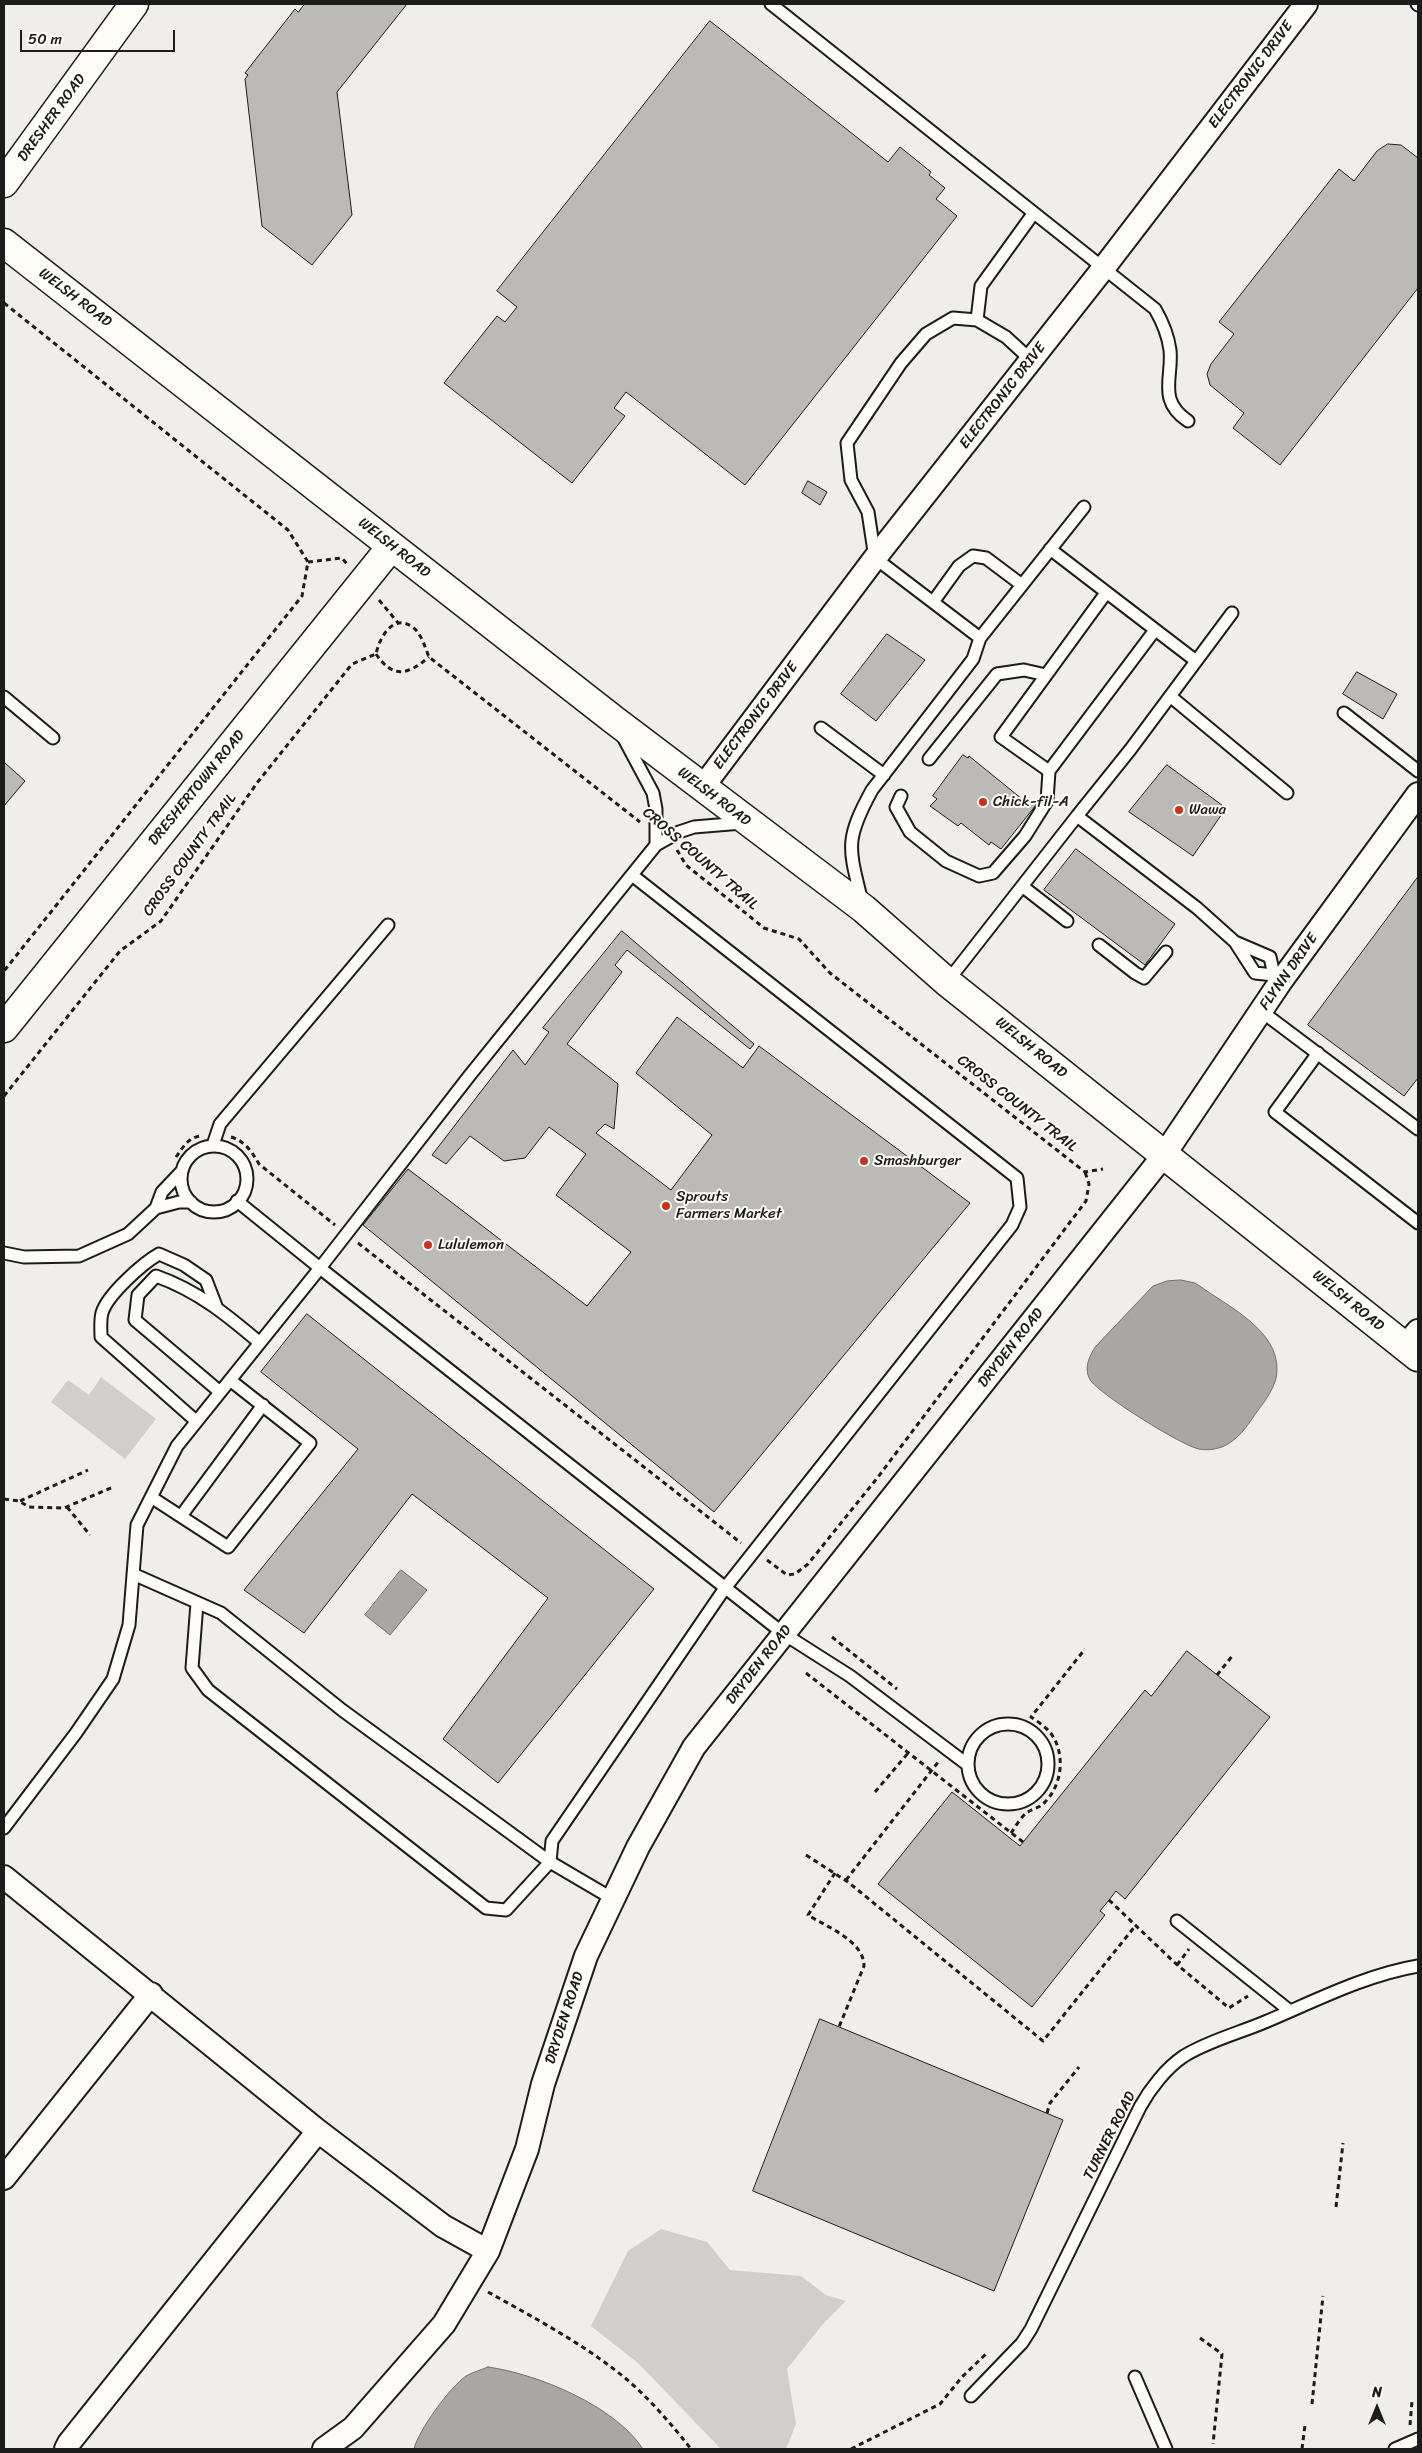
<!DOCTYPE html>
<style>
body{margin:0}
#map{position:relative;width:1422px;height:2453px;overflow:hidden;background:#f0eeea;font-family:Sriracha,sans-serif}
canvas{display:block}
.frame{position:absolute;inset:0;border:5px solid #1c1c1c;pointer-events:none}
.north{position:absolute;left:1352px;top:2383px;width:50px;height:50px;-webkit-text-stroke:4px #fdfcf7;paint-order:stroke;rotate:0deg;font-size:14px;font-weight:700;line-height:20px;text-align:center;color:#1c1c1c}
.north::after{content:'';display:block;margin:auto;width:18px;height:22px;background:#1c1c1c;clip-path:polygon(50% 0,100% 100%,50% 72%,0 100%)}
.scale{position:absolute;left:20px;top:30px;width:155px;height:22px;box-sizing:border-box;border:2px solid #1c1c1c;border-top:0;padding-left:6px;font-size:15px;line-height:18px;white-space:nowrap;color:#1c1c1c;-webkit-text-stroke:4px #fdfcf7;paint-order:stroke}
</style>
<div id="map">
<canvas width="1422" height="2453"></canvas>
<div class="frame"></div>
<div class="north">N</div>
<div class="scale">50 m</div>
</div>
<script>
const ctx = document.querySelector('canvas').getContext('2d');
ctx.lineJoin = 'round';
function paint(path, color) {
  ctx.fillStyle = color;
  ctx.fill(path, 'evenodd');
}
function strokePath(path, color, width, dash) {
  ctx.strokeStyle = color;
  ctx.lineWidth = width;
  ctx.lineCap = dash ? 'butt' : 'round';
  ctx.setLineDash(dash || []);
  ctx.stroke(path);
}
function drawText(font, color, halo, rows, align = 'center') {
  ctx.font = font + ' Sriracha,sans-serif';
  ctx.lineWidth = 4;
  ctx.setLineDash([]);
  ctx.textBaseline = 'middle';
  ctx.strokeStyle = halo;
  ctx.fillStyle = color;
  for (const [text, x, y, turn = 0] of rows) {
    ctx.save();
    ctx.translate(x, y);
    ctx.rotate((+turn || 0) * Math.PI / 180);
    ctx.textAlign = isNaN(turn) ? turn : align;
    if (halo) ctx.strokeText(text, 0, 0);
    ctx.fillText(text, 0, 0);
    ctx.restore();
  }
}
paint(new Path2D(`
 M101 1377 156 1419 125 1459 51 1402 68 1380 89 1395Z
 M661 2229 707 2242 730 2270 801 2276 826 2295 846 2301 823 2324 787 2369 796 2424 786 2449H721L638 2363 591 2326 628 2251Z`), '#d0cfcc');
const water = new Path2D(`
 M1181 1280 1195 1283 1204 1289C1231 1308 1278 1331 1277 1370 1277 1386 1265 1401 1256 1413 1246 1428 1234 1446 1214 1449 1210 1450 1203 1450 1199 1449 1182 1446 1101 1395 1091 1381 1083 1370 1089 1356 1096 1346L1153 1286 1167 1281Z
 M401 1570 427 1590 390 1635 365 1615Z
 M488 2367C538 2374 615 2406 643 2449H414C418 2431 450 2387 466 2376 473 2372 481 2370 488 2367Z`);
paint(water, '#a8a7a3');
strokePath(water, '#706f6d', 1);
const building = new Path2D(`
 M305 4H407L337 92 352 215 312 265 262 226 245 79 248 75 245 73 295 9 298 12Z
 M710 21 888 162 900 147 931 172 929 175 945 188 936 199 957 216 745 485 626 392 614 408 625 416 572 483 444 383 497 316 505 322 517 307 497 291Z
 M1388 144 1401 145 1418 158V288L1280 465 1233 428 1244 413 1210 385 1207 374 1211 364 1234 334 1219 322 1339 169 1354 181 1377 151Z
 M808 481 827 492 820 505 802 493Z
 M887 634 925 660 876 721 841 694Z
 M1357 672 1397 694 1383 719 1343 694Z
 M963 755 968 758 969 756 1022 799 1024 796 1036 805 1001 849 991 842 989 845 961 823 958 826 930 806 937 799 933 796Z
 M4 762 25 781 4 806Z
 M1167 765 1226 808 1193 856 1129 812Z
 M1076 849 1175 924 1145 965 1044 890Z
 M1418 877V1078L1404 1096 1308 1025Z
 M622 931 754 1044 750 1049 627 950 615 965 622 972 567 1044 618 1084 614 1129 605 1124 596 1133 671 1190 712 1135 636 1073 677 1017 743 1068 759 1046 970 1203 714 1512 363 1225 408 1169 587 1306 631 1252 556 1195 586 1154 549 1127 525 1158 504 1161 470 1136 446 1164 432 1155 513 1050 525 1065 549 1032 543 1028Z
 M307 1314 654 1589 498 1783 443 1739 548 1598 412 1494 304 1633 244 1590 358 1449 261 1372Z
 M1187 1651 1270 1717 1125 1899 1116 1891 1109 1900 1100 1911 1105 1915 1032 2007 878 1884 952 1792 1020 1846 1145 1690 1151 1696Z
 M820 2019 1063 2120 994 2291 753 2191Z`);
paint(building, '#bbbab6');
strokePath(building, '#1c1c1c', 1);
const service = new Path2D(`
 M771 4 1155 309C1162 321 1168 335 1170 350 1173 378 1157 400 1188 421
 M1417 4 1418 5
 M977 320 981 286 1033 214
 M1031 360 1006 337 977 320 953 318 926 334 901 363 847 443 851 480 868 512 875 558 980 638 1084 507
 M1050 549 1196 661
 M1106 593 1001 737 1049 771 1155 630
 M933 602 959 566 973 556 986 558 1022 585
 M1232 613 1130 750 1077 816 1197 908 1235 942 1255 973 1274 975 1283 979
 M1170 696 1287 793
 M4 697 53 738
 M1344 713 1418 771
 M821 728 884 775
 M622 735 653 793 656 809V845
 M929 759 997 674 1024 670 1046 675
 M901 796 896 807 910 832 946 861 979 876 993 873 1025 836 1047 801 1049 771
 M742 823 694 827 679 832 656 845 470 1075 320 1268 784 1634 850 1676 968 1765
 M1022 886 1067 921
 M862 902C849 848 844 841 872 790L973 659 980 638
 M1235 942 1270 957 1274 975
 M1099 945 1135 973 1144 978 1166 952
 M947 982 1077 816
 M1261 1011 1418 1129
 M1318 1053 1275 1112 1418 1223
 M213 1145 220 1124 388 925
 M181 1179a33 33 0 1 1 66 0a33 33 0 1 1-66 0Z
 M156 1208 179 1202H191
 M4 1253 24 1257 79 1256 128 1234 156 1208 162 1192 181 1172
 M220 1392 135 1320 138 1295 156 1276C198 1291 227 1315 260 1343
 M196 1421 101 1337C101 1330 100 1320 102 1313 107 1295 143 1263 159 1254L184 1265 206 1280 216 1306
 M151 1497 228 1547 310 1443 230 1380
 M181 1516 263 1405
 M133 1574 221 1613 342 1710 550 1862 506 1910 486 1908 208 1690 192 1668 197 1603
 M968 1764a40 40 0 1 1 80 0a40 40 0 1 1-80 0Z
 M4 1828 76 1733 113 1679 129 1625 137 1525 177 1446 320 1268 237 1201
 M613 1899 550 1862 552 1841 725 1588 1012 1225 1020 1207 1017 1178 632 875
 M1177 1921 1290 2011
 M1135 2377 1166 2449
 M971 2396 1022 2343 1031 2329 1140 2107C1150 2089 1166 2068 1184 2056 1208 2041 1239 2033 1265 2022 1315 2001 1365 1975 1418 1966
 M1395 2449 1418 2439`);
const minor = new Path2D(`
 M702 788 875 558 1102 270 1306 4
 M1405 1346 1418 1331
 M4 1877 318 2131 443 2226 488 2251
 M4 2178 151 1994
 M66 2449 69 2443 318 2131
 M324 2449 353 2428 444 2324 488 2251 527 2149 543 2084 586 1956 638 1847 694 1747 1164 1155 1281 981 1418 794`);
const secondary = new Path2D(`
 M4 183 134 4
 M4 1028 391 547`);
const primary = new Path2D(`
 M4 243 614 720 864 909 947 982 1418 1357`);
strokePath(service, '#1c1c1c', 15);
strokePath(minor, '#1c1c1c', 26);
strokePath(secondary, '#1c1c1c', 31);
strokePath(primary, '#1c1c1c', 31);
strokePath(new Path2D(`
 M4 303 288 530 308 562 302 596 4 971
 M308 562 342 558 347 564
 M379 600 399 624
 M376 654C393 679 408 675 429 657
 M677 850 686 865 764 928 799 939 830 973 1085 1172 1103 1169
 M4 1096 120 951 161 921 257 783 352 664 376 654C379 639 392 614 411 626 421 632 425 647 429 657L640 822
 M231 1137C245 1141 252 1152 259 1164L335 1225
 M176 1157C183 1147 188 1138 200 1136
 M358 1243 741 1543
 M4 1499 19 1501 29 1507 64 1508 113 1487
 M20 1501 88 1470
 M67 1507 90 1535
 M767 1560 787 1575 795 1574 808 1564 878 1477 1086 1201 1089 1184 1085 1172
 M832 1637 897 1689
 M806 1673 1023 1842
 M1217 1675 1233 1655
 M875 1792 909 1752
 M1011 1833C1016 1826 1022 1815 1028 1812 1034 1808 1040 1808 1045 1802 1063 1784 1066 1751 1049 1731 1044 1726 1037 1721 1031 1717L1085 1649
 M806 1855 848 1882 1043 2041 1136 1925
 M835 1873 808 1915C827 1927 864 1941 864 1966L839 2027
 M846 1880 939 1761
 M1109 1900 1174 1962 1229 2008 1248 1996
 M1177 1965 1189 1949
 M1047 2113 1050 2103 1079 2067
 M1336 2207 1343 2143
 M488 2292C531 2316 576 2340 615 2370 644 2392 669 2421 691 2449
 M1200 2338 1222 2354 1213 2444
 M1312 2404 1323 2296
 M1410 2425 1412 2401
 M851 2449 940 2404 962 2377 988 2352
 M1302 2449 1305 2425`), '#1c1c1c', 3, [5, 4]);
strokePath(service, '#fdfcf7', 11);
strokePath(minor, '#fdfcf7', 22);
strokePath(secondary, '#fdfcf7', 28);
strokePath(primary, '#fdfcf7', 28);
for (const [x, y, r, color] of [
 [983,802,5,"#c8321e"],
 [1179,810,5,"#c8321e"],
 [864,1161,5,"#c8321e"],
 [666,1206,5,"#c8321e"],
 [428,1245,5,"#c8321e"]
]) {
  const dot = new Path2D();
  dot.arc(x, y, r, 0, 2 * Math.PI);
  ctx.fillStyle = color;
  ctx.fill(dot);
  strokePath(dot, '#fdfcf7', 2);
}
drawText('15px', '#1c1c1c', '#fdfcf7', [
 ["ELECTRONIC DRIVE",1251,75,-53],
 ["DRESHER ROAD",52,118,-54],
 ["WELSH ROAD",75,298,37],
 ["ELECTRONIC DRIVE",1003,396,-52],
 ["WELSH ROAD",394,548,38],
 ["ELECTRONIC DRIVE",756,716,-53],
 ["DRESHERTOWN ROAD",197,788,-51],
 ["WELSH ROAD",714,797,37],
 ["CROSS COUNTY TRAIL",190,855,-54],
 ["CROSS COUNTY TRAIL",700,859,41],
 ["FLYNN DRIVE",1289,972,-55],
 ["WELSH ROAD",1031,1048,39],
 ["CROSS COUNTY TRAIL",1017,1104,38],
 ["WELSH ROAD",1348,1301,39],
 ["DRYDEN ROAD",1011,1348,-52],
 ["DRYDEN ROAD",759,1665,-52],
 ["DRYDEN ROAD",565,2018,-72],
 ["TURNER ROAD",1110,2136,-63]
]);
drawText('15px', '#1c1c1c', '#fdfcf7', [
 ["Chick-fil-A",993,802],
 ["Wawa",1189,810],
 ["Smashburger",874,1161],
 ["Sprouts",676,1197],
 ["Farmers Market",676,1214],
 ["Lululemon",438,1245]
], 'left');
</script>
